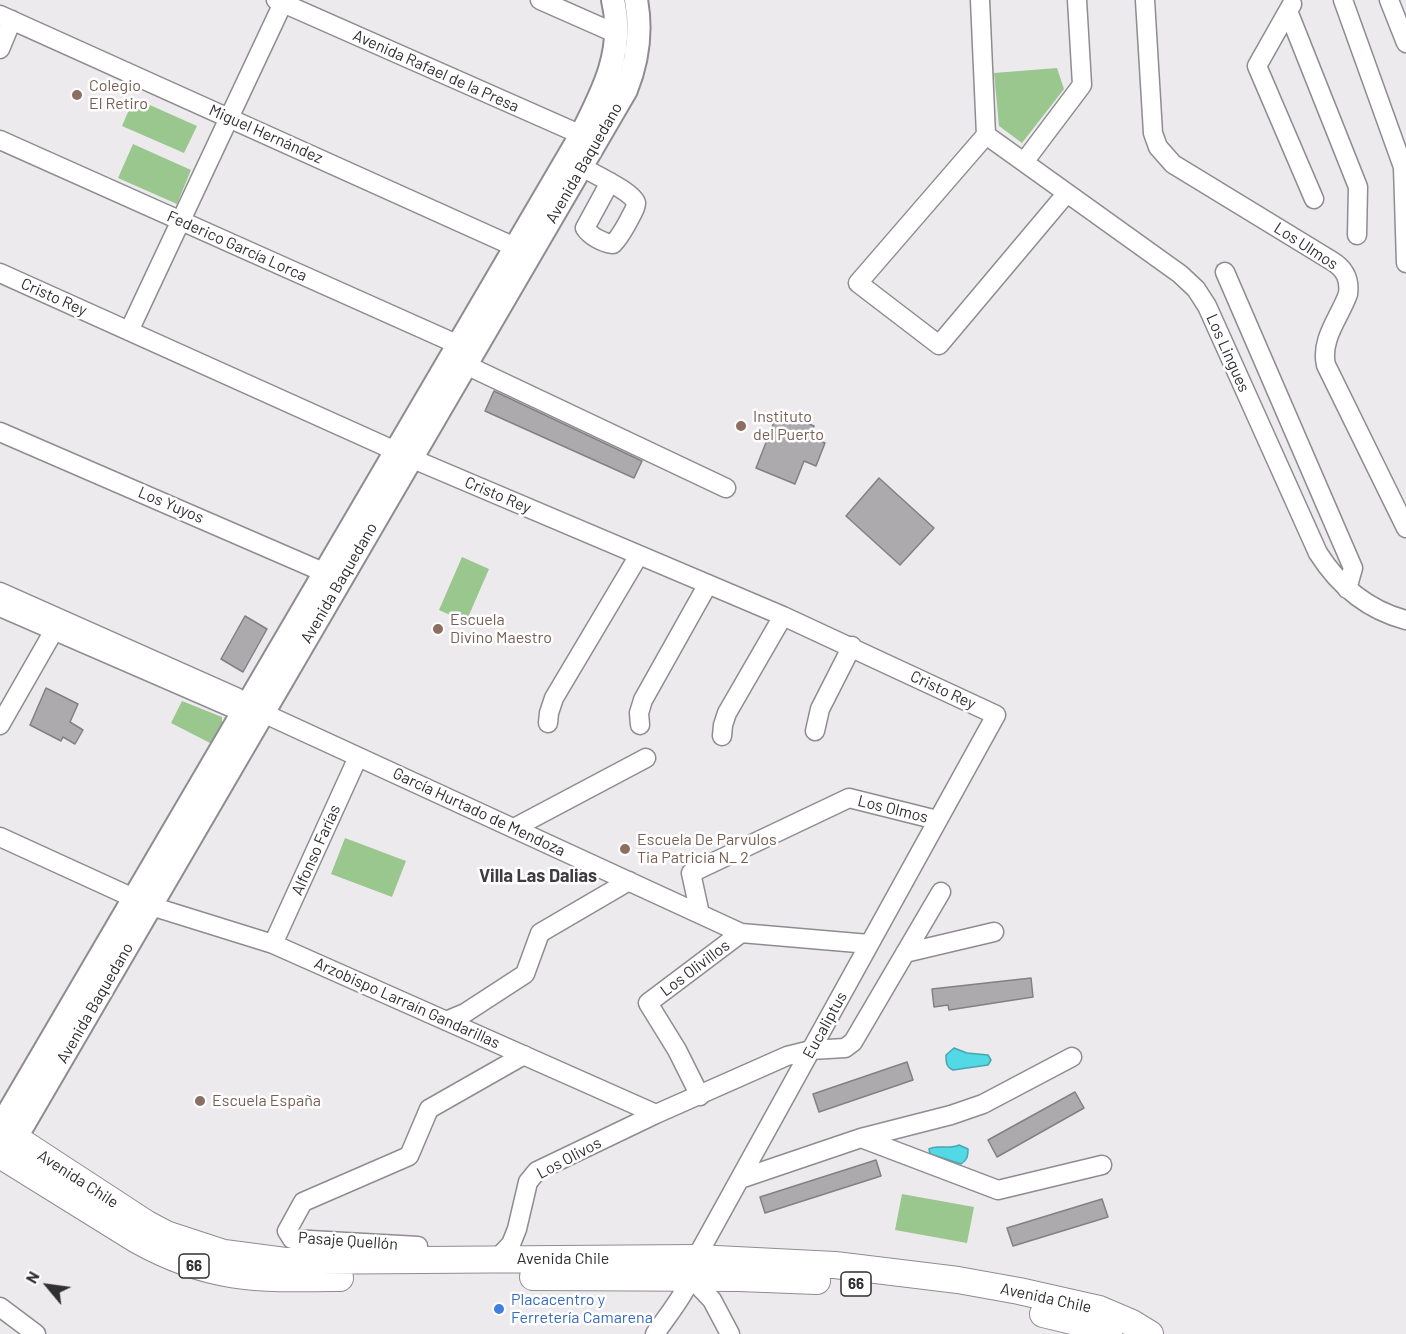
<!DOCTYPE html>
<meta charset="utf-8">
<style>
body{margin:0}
#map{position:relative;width:1406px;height:1334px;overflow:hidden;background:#edeaee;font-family:Barlow,sans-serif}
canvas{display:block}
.north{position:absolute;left:18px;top:1256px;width:60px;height:60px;-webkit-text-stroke:4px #fff;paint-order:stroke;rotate:299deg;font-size:16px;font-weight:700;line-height:24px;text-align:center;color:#302f31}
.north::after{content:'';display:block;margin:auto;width:21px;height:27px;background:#302f31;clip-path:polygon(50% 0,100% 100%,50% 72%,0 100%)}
</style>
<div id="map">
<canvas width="1406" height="1334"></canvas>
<div class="north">N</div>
</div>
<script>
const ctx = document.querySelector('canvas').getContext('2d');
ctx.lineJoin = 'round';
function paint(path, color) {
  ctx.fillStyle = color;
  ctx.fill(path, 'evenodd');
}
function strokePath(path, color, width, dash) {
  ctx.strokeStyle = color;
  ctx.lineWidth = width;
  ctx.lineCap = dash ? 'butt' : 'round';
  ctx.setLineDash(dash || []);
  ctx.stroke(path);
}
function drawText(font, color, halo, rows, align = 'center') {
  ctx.font = font + ' Barlow,sans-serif';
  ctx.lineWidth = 5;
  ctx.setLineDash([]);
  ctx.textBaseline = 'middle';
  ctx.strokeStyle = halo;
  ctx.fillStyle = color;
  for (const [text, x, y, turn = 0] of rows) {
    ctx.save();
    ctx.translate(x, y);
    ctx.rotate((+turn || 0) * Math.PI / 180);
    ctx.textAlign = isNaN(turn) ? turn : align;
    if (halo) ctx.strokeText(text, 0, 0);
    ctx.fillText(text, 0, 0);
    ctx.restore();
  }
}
paint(new Path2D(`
 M1057 68 1064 89 1022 143 999 126 994 73Z
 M134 98 197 126 184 153 122 126Z
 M133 144 191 170 177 204 118 178Z
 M462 557 489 569 466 622 439 610Z
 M182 701 222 717V725L212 744 171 723Z
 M345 838 406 861 392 897 331 874Z
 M902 1194 974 1207 967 1243 895 1230Z`), '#9ac78e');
const water = new Path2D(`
 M954 1048 967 1053 988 1055 991 1060 988 1065 953 1070C946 1067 946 1062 946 1055Z
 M959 1145 968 1149C968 1157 967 1160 961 1164L930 1154 929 1149C937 1144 949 1150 959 1145Z`);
paint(water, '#52d9e5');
strokePath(water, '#48a6af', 1.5);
const building = new Path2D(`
 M494 391 642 461 634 478 485 411Z
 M778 412 814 426 810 437 825 443 816 466 804 461 795 484 756 468Z
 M879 478 934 528 900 565 846 516Z
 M245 616 267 629 243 672 221 659Z
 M46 688 78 704 70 722 83 730 75 744 63 737 61 741 30 725Z
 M1031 978 1033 997 949 1010 948 1005 934 1007 932 989Z
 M907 1062 913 1080 819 1112 813 1094Z
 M1075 1092 1084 1108 997 1157 988 1140Z
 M876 1160 881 1176 765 1213 760 1197Z
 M1102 1199 1108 1217 1013 1246 1007 1228Z`);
paint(building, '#adaaae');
strokePath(building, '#838084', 1.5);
const minor = new Path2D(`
 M276 0 593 140
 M540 0 617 34
 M980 0 986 135
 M1145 0 1153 133 1158 147 1173 164 1332 261C1345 269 1350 279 1348 294 1340 317 1320 339 1326 365L1406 528
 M1343 0 1403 167 1406 263
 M1389 0 1406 43
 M1292 4 1257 66 1314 199
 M1288 11 1358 187 1357 235
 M0 15 526 252
 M0 49 12 20
 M986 135 1180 274 1196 289 1207 306 1318 553C1339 586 1368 610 1406 620
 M986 135 858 283 939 345 1066 194
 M0 140 470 350
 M1024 162 1082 85 1077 0
 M582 167C592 173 635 193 636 203 636 209 631 215 629 220 624 229 620 237 613 244 603 243 590 236 585 228L610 182
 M1225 272 1353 568 1347 589
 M0 273 420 462 783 616 996 715 696 1258C695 1283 669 1313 655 1334
 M129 331 283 3
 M466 365 726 488
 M0 432 337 578
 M0 592 236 697 263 713 741 933 869 944
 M0 607 235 709
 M548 723 549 713 554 698 639 555
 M0 725 60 620
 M640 725 639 713 643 700 708 584
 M815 731 820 709 852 646
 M722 736 723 725 727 713 783 616
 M514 828 646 758
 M0 837 151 906 273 944 656 1114
 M700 914 691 873 849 798 937 820
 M273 944 358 757
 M905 953 994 932
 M446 1021 465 1013 525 974 540 933 629 881
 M700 1096 677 1050 648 1003 741 933
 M861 1138 998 1190 1102 1165
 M740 1179 861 1138 951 1115 983 1104 1072 1057
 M418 1259V1246L292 1239 287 1231 303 1202 409 1156 429 1109 524 1055
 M497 1259 511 1244 517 1229 528 1182 537 1171 656 1114 787 1056 811 1050 845 1048 853 1042 941 892
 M691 1278 712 1300 730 1334
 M0 1307 36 1334`);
const major = new Path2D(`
 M0 1127 581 135C603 92 625 50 613 0
 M1 1150 15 1139 626 90C638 60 642 32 636 0`);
const highway = new Path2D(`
 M0 1128 147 1224 166 1234 224 1253 285 1261 696 1258 835 1265 958 1280 1019 1291 1099 1309 1132 1323 1150 1334
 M0 1155 137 1240C210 1281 260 1279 340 1278
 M533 1277 739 1278 817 1281
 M1043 1314 1093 1326 1109 1334`);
strokePath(minor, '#8f8c91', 21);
strokePath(major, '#8f8c91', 26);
strokePath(highway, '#8f8c91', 28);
strokePath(minor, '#fff', 18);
strokePath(major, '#fff', 22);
strokePath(highway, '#fff', 26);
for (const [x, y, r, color] of [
 [77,95,6,"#8d6e63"],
 [741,426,6,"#8d6e63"],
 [438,629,6,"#8d6e63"],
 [625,849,6,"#8d6e63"],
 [200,1101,6,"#8d6e63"],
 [499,1309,6,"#3f7fe0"]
]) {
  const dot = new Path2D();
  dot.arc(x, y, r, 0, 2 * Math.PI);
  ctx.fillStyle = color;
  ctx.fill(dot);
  strokePath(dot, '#fff', 2);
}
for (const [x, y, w] of [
 [194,1266,30],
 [856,1284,30]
]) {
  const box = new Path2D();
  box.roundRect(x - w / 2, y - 12, w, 24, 4.5);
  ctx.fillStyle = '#fff';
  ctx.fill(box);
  strokePath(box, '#302f31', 1.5);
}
drawText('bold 15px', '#302f31', null, [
 ["66",194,1266],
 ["66",856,1284]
]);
drawText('16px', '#302f31', '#fff', [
 ["Avenida Rafael de la Presa",436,71,24],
 ["Miguel Hernández",266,134,24],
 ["Avenida Baquedano",584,163,-60],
 ["Federico García Lorca",237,246,24],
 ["Los Ulmos",1306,246,33],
 ["Cristo Rey",54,297,24],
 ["Los Lingues",1228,353,66],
 ["Cristo Rey",498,495,23],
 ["Los Yuyos",171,505,23],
 ["Avenida Baquedano",339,583,-60],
 ["Cristo Rey",943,690,25],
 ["Los Olmos",893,809,14],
 ["García Hurtado de Mendoza",479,812,25],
 ["Alfonso Farías",316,850,-66],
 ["Los Olivillos",695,968,-37],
 ["Avenida Baquedano",95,1003,-60],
 ["Arzobispo Larraín Gandarillas",407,1003,24],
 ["Eucaliptus",825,1025,-61],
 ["Los Olivos",569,1158,-28],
 ["Avenida Chile",78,1179,33],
 ["Pasaje Quellón",348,1241,4],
 ["Avenida Chile",563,1259],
 ["Avenida Chile",1046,1298,12]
]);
drawText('16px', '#785e54', '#fff', [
 ["Colegio",89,86],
 ["El Retiro",89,104],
 ["Instituto",753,417],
 ["del Puerto",753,435],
 ["Escuela",450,620],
 ["Divino Maestro",450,638],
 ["Escuela De Parvulos",637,840],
 ["Tia Patricia N_ 2",637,858],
 ["Escuela España",212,1101]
], 'left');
drawText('16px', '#366cbe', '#fff', [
 ["Placacentro y",511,1300],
 ["Ferretería Camarena",511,1318]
], 'left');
drawText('bold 18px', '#3e3c3f', '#fff', [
 ["Villa Las Dalias",538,876]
]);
</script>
